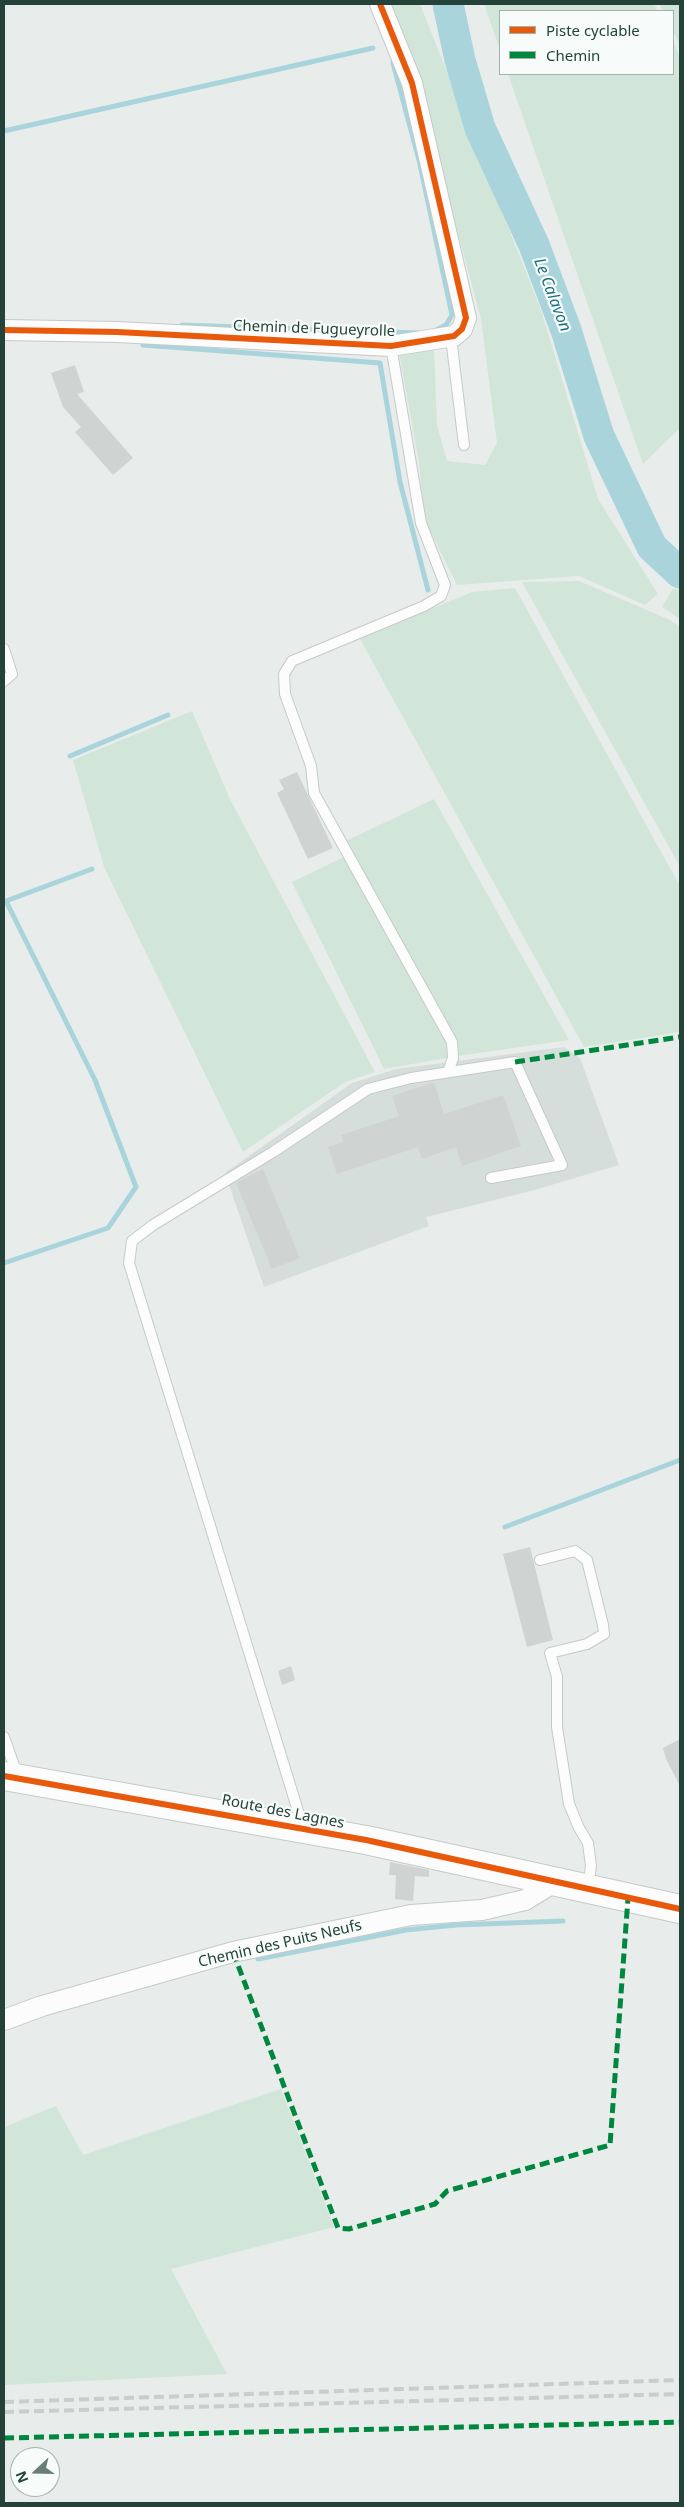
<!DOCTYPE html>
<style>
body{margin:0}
#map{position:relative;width:684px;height:2507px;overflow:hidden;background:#e8edeb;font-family:"Noto Sans",sans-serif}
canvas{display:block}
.frame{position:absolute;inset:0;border:5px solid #24423a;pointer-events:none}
.legend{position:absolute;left:499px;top:10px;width:175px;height:65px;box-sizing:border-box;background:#f7fbf9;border:1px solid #a3b1ad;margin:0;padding:6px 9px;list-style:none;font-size:15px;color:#24423a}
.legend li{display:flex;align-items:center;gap:10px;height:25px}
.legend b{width:25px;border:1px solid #a3b1ad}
.north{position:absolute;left:10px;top:2447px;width:50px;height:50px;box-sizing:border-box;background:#f7fbf9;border:1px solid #a3b1ad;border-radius:50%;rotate:249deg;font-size:14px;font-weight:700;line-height:20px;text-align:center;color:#24423a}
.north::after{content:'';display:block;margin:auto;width:18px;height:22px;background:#697e78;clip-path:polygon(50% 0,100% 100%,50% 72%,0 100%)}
</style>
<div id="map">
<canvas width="684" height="2507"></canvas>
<div class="frame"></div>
<ul class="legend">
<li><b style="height:6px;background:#e8590c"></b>Piste cyclable</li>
<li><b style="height:6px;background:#00873e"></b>Chemin</li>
</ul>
<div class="north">N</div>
</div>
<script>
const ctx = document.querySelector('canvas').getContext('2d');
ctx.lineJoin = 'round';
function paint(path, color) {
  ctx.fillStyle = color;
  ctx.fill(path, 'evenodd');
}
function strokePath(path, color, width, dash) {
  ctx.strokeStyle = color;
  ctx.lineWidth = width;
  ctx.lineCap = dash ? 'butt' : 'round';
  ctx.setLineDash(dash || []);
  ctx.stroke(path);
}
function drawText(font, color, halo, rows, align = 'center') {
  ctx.font = font + ' "Noto Sans",sans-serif';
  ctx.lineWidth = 4.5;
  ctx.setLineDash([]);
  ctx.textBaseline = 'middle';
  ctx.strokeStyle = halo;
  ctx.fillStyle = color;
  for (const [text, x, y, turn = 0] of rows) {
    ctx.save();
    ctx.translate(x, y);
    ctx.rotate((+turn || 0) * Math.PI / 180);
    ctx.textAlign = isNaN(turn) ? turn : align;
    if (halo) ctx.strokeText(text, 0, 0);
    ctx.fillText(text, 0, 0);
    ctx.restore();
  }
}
paint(new Path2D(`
 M564 1047 580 1058 619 1165 531 1191 426 1217 429 1226 264 1287 225 1173 352 1083 396 1069Z`), '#d6dedb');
paint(new Path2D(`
 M389 4H420L541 310 598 499 658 594 645 605 579 576 457 585 425 520 419 463 399 352 434 349 437 425 447 461 485 465 497 443 481 319 446 189Z
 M484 4H654L658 11H500V50Z
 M659 4H680V45L673 31V11H663Z
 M673 41 680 57V428L643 464 508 74H673Z
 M579 581 670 620 680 627V867L522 582Z
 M515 588 680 886V1032L584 1047 360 639 472 592Z
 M673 588 680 591V619L662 607Z
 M192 711 230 799 375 1072 345 1082 243 1152 104 867 73 760Z
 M434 799 569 1040 458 1056 346 841Z
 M344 857 446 1043 447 1058 384 1069 292 882Z
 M281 2089 334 2227 171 2269 227 2374 4 2385V2127L56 2106 83 2155Z`), '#d1e6d8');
strokePath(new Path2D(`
 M393 63 419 160 452 315 446 325 434 331
 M4 131 373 48
 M182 325 418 333
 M143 345 380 363 400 482 428 590
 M70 756 168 715
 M4 1263 108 1228 136 1187 95 1080 6 901 92 869
 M505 1527 680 1460
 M258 1959 406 1930 456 1925 563 1921`), '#a9d4db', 5);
strokePath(new Path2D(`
 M448 4 460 60 480 128 534 245 566 330 599 436 652 547 680 573`), '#a9d4db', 31);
paint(new Path2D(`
 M75 365 84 392 77 394 133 458 113 475 75 432 81 427 63 407 51 373Z
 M297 772 333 848 308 859 277 793 284 789 279 780Z
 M434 1082 444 1114 503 1095 521 1146 462 1166 456 1147 422 1159 418 1147 337 1174 328 1147 343 1142 341 1135 399 1116 392 1096Z
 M263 1169 300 1258 272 1269 236 1183Z
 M530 1547 553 1640 527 1647 503 1554Z
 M291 1666 295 1680 282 1685 278 1671Z
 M680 1739V1786L666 1759 663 1748Z
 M390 1862 429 1870V1877L415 1876 413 1901 395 1899 396 1875H389Z`), '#cfd4d2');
const lane = new Path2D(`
 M447 338 452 346 464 445
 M391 346 421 523 445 585 441 596 424 606 292 661 284 674 285 694 311 766 314 793 452 1042 453 1058 448 1072
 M4 649 12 674 4 681
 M540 1560 575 1551 587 1560 603 1625 604 1634 587 1644 550 1653 557 1677V1727L569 1804 579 1828 588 1843 591 1866 588 1888
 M4 1737 18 1777
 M303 1827 129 1263 132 1241 153 1225 273 1152 368 1089 411 1078 515 1062 562 1165 491 1178`);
const street = new Path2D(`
 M4 330 117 332 391 346 454 336 462 329 466 318 412 83 380 4
 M4 2020 42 2006 233 1952 411 1915 482 1910 525 1900 556 1881`);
const secondary = new Path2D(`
 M4 1776 366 1840 680 1909`);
strokePath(lane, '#c5cac8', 12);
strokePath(street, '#c5cac8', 22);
strokePath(secondary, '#c3cbc8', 30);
strokePath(lane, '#fcfcfc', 10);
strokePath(street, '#fcfcfc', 20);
strokePath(secondary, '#fcfcfc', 28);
strokePath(new Path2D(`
 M4 2402 680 2380
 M4 2412 680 2394`), '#c9cdcc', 4, [10, 5]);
strokePath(new Path2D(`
 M515 1062 680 1037
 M233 1952 338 2228 349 2229 435 2204 447 2191 610 2145 628 1898
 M4 2438 680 2422`), '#00873e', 5, [10, 5]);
strokePath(new Path2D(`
 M4 330 117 332 391 346 454 336 462 329 466 318 412 83 380 4
 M4 1776 366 1840 680 1909`), '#e8590c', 6);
drawText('15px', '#24423a', '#f7fbf9', [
 ["Chemin de Fugueyrolle",314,329,2],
 ["Route des Lagnes",283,1812,11],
 ["Chemin des Puits Neufs",280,1944,-13]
]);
drawText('italic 16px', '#1c6f80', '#f7fbf9', [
 ["Le Calavon",552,295,69]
]);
</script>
